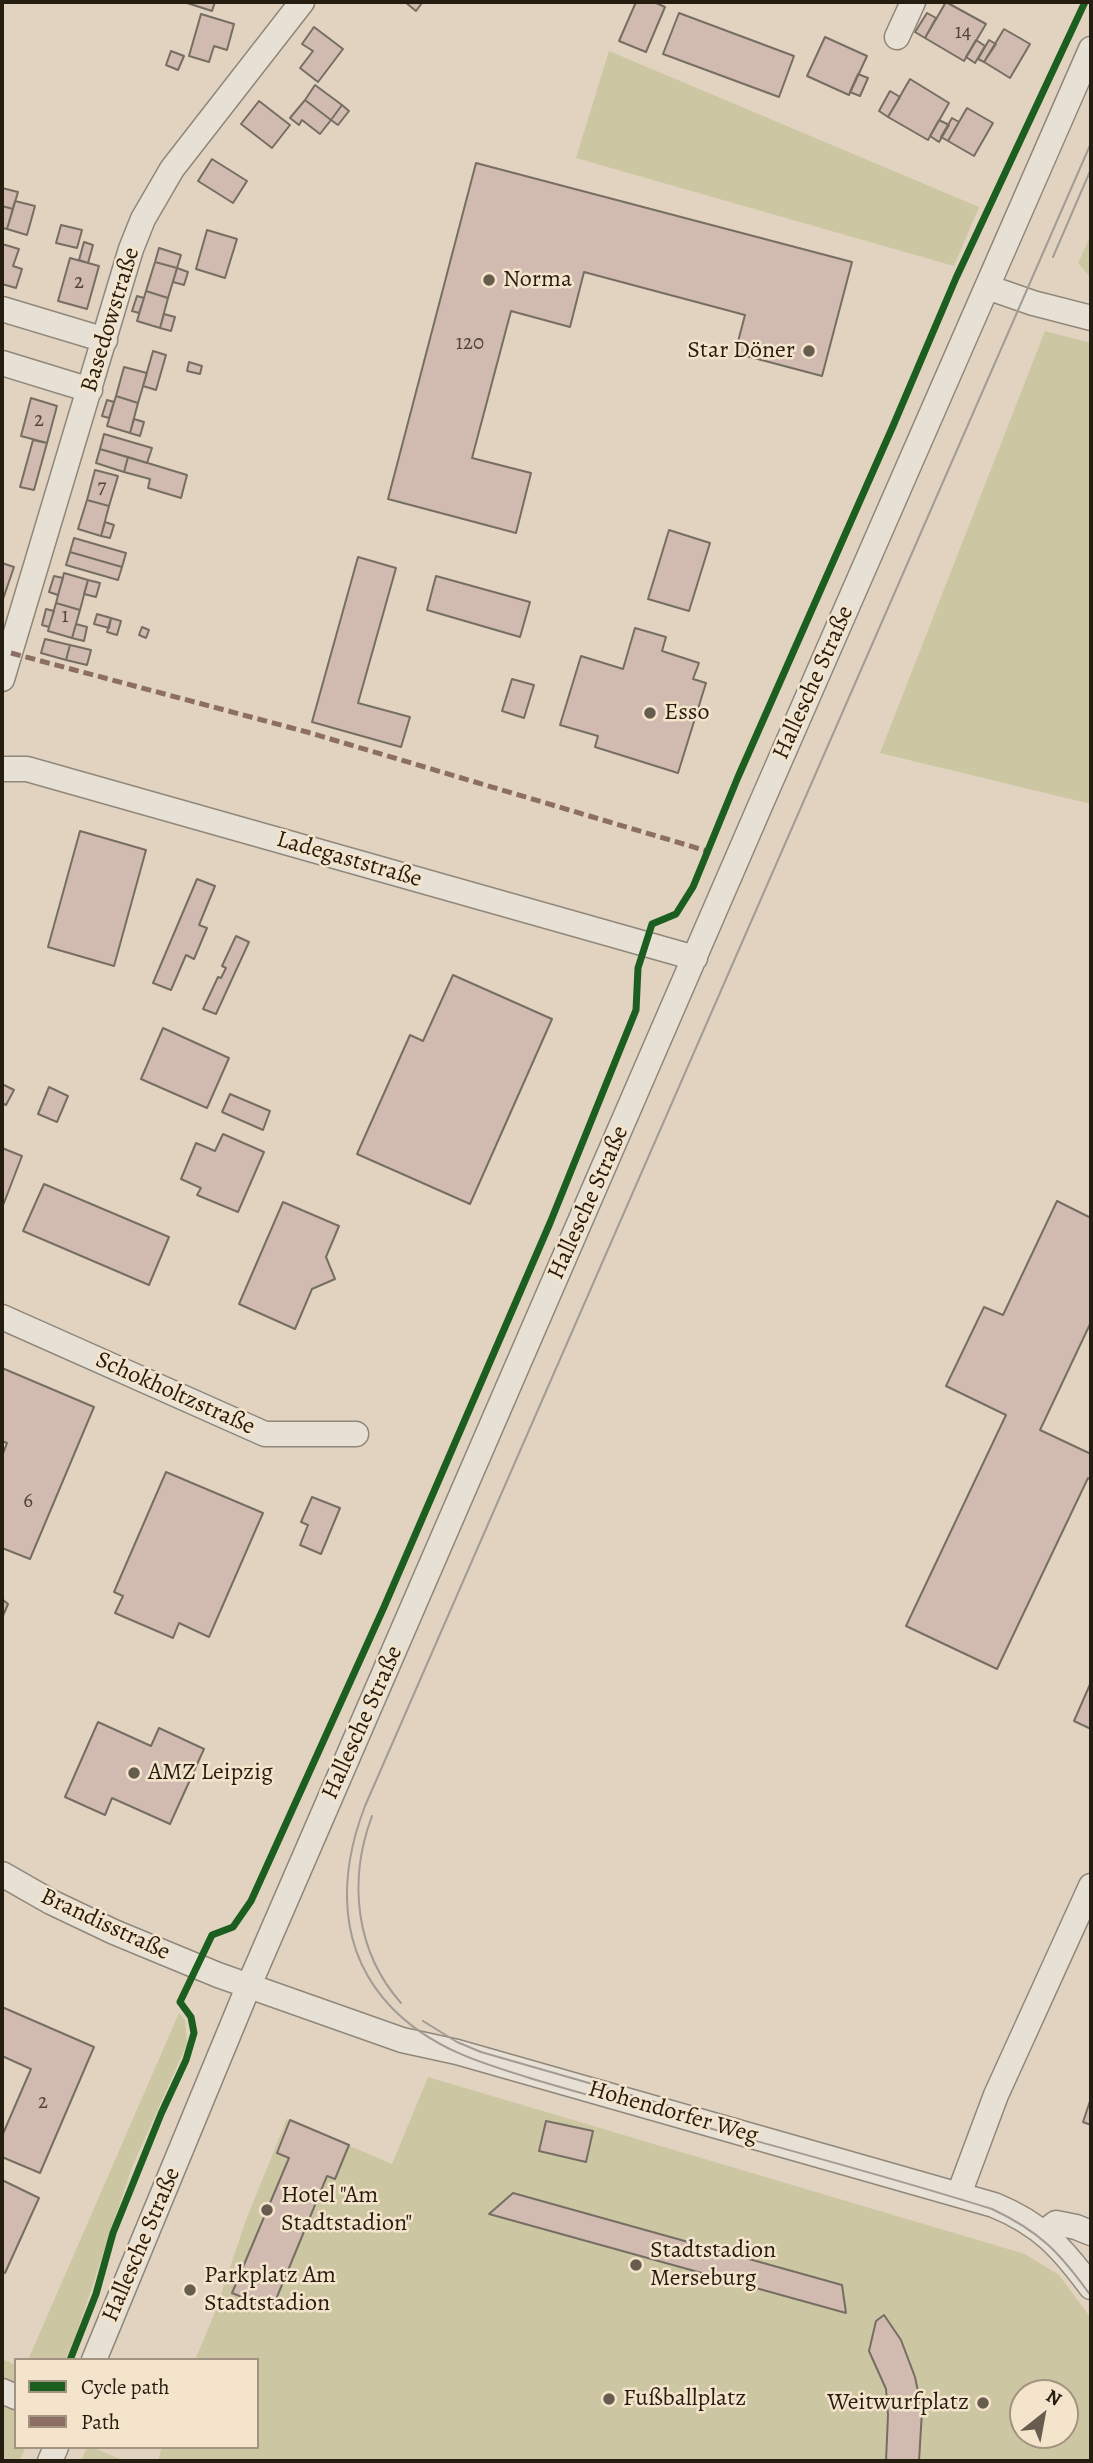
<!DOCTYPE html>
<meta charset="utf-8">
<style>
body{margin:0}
#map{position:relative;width:1093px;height:2463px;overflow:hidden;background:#e1d3bf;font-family:Alegreya,serif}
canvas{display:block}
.frame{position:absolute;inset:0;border:4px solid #261d11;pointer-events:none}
.legend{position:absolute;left:14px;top:2358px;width:245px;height:91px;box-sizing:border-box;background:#f5e4cc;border:2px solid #a29481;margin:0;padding:9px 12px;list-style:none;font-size:21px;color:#261d11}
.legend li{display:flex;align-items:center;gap:14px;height:35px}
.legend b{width:35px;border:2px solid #a29481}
.north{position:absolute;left:1009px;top:2379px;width:70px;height:70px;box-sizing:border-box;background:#f5e4cc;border:2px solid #a29481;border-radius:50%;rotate:31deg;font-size:19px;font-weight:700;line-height:28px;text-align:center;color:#261d11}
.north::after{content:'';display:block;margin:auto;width:24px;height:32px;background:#675d4e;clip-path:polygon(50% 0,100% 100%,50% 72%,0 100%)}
</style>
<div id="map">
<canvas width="1093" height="2463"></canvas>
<div class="frame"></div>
<ul class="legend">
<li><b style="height:9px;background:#1b5e20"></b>Cycle path</li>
<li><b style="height:9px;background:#8d6e63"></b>Path</li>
</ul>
<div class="north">N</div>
</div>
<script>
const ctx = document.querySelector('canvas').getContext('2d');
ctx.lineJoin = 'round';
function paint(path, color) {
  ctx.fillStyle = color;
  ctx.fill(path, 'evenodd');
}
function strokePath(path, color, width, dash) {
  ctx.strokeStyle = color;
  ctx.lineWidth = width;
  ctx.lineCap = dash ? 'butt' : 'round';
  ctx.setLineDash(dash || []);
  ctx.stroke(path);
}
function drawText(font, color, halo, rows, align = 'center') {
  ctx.font = font + ' Alegreya,serif';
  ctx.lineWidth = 5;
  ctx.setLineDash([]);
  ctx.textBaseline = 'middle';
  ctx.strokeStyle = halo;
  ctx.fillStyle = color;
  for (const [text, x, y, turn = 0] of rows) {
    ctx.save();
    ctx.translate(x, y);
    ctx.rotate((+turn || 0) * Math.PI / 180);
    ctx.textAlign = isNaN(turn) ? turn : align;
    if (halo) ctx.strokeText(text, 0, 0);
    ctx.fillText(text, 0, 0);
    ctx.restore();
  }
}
paint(new Path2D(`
 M609 51 979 207 954 266 576 158Z
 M1091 235V278L1078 263Z
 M1045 331 1091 343V804L880 753Z
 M179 2013 185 2020 187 2044 132 2167 76 2335 65 2360H28Z
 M428 2077 1025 2254 1059 2275 1091 2318V2461H158L162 2447H257V2360H195L214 2315 246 2220 287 2119 392 2164ZM1023 2393H1065V2435H1023Z
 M2 2359 16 2365V2390L2 2384Z
 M2 2397 16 2403V2447H26L19 2461H2Z
 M87 2447H92L124 2461H81Z`), '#ccc7a2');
const building = new Path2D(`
 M187 2H215L212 11 187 3Z
 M405 2H421L422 3 416 11Z
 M636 2H654L665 7 646 52 619 41Z
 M946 2 986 24 964 61 925 38Z
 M679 13 794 56 779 97 663 54Z
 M927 13 936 18 925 38 915 32Z
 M201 14 234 24 227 50 214 46 209 62 189 56Z
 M314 27 343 49 318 82 300 68 313 51 302 44Z
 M1004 29 1030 44 1010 78 984 62Z
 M825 37 867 56 849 95 807 76Z
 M976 40 985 46 975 63 966 57Z
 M989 40 996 44 984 62 978 59Z
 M171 51 184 56 178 70 166 65Z
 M858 74 868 78 860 96 850 92Z
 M910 79 949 103 928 140 888 117Z
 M315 85 342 105 331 120 305 100Z
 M890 91 900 97 888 117 879 111Z
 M305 100 331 120 320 134 302 120 299 125 290 118Z
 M259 101 290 125 272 148 241 124Z
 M342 105 349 111 338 125 331 120Z
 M967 108 993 123 974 156 948 141Z
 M952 118 959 122 948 141 941 137Z
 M939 120 949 125 939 142 930 136Z
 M212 159 247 181 233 203 198 181Z
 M476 163 852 262 822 376 735 353 745 315 584 272 570 327 511 311 472 458 531 473 516 533 388 499Z
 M2 188 18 192 13 209 2 206Z
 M15 201 35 206 27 235 7 229Z
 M2 206 13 209 7 229 2 228Z
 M61 225 82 230 77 248 56 243Z
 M207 230 237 239 225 278 196 269Z
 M84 242 93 245 88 263 79 260Z
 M2 244 19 249 13 266 22 269 16 288 2 284Z
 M159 248 181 255 177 268 155 262Z
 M70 258 99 266 87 309 58 301Z
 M155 262 177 268 168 298 146 291Z
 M177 268 188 272 184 285 173 282Z
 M146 291 168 298 160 328 137 321Z
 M137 296 144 298 139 313 132 311Z
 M164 314 175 317 171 331 160 328Z
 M153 351 166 355 156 390 143 386Z
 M189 362 202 366 200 374 187 371Z
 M124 367 147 373 138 403 116 396Z
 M116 396 138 403 130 433 107 426Z
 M31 398 57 406 47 443 21 436Z
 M107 400 114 402 109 418 102 416Z
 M134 419 144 422 140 436 130 433Z
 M104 434 152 448 147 463 100 449Z
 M33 440 47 443 34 490 20 487Z
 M100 449 128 457 124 472 96 463Z
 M128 457 187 475 181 498 148 488 150 479 124 472Z
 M95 470 118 476 109 506 87 500Z
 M87 500 109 506 101 536 78 529Z
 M105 522 114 525 110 538 101 536Z
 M669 530 710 543 689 611 648 599Z
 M74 538 126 553 122 567 70 552Z
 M70 552 122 567 118 580 66 565Z
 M358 557 396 568 358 703 410 717 401 747 312 722Z
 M2 563 14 567 2 602Z
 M64 573 88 580 80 610 56 603Z
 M54 576 63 578 58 595 49 592Z
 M436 576 530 602 520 637 427 610Z
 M88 580 100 583 96 597 84 594Z
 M56 603 80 610 72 638 48 631Z
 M46 609 54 611 49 627 42 625Z
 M97 614 111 618 109 628 94 624Z
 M111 618 121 621 117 635 107 632Z
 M76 624 87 627 84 641 72 638Z
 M142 627 149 630 146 638 139 635Z
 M635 628 666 637 662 651 699 663 693 679 706 683 678 773 595 747 598 736 560 725 581 656 623 669Z
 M45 639 70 645 66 660 41 653Z
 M70 645 91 650 87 665 66 660Z
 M512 679 534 685 524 718 502 711Z
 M80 831 146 850 114 966 48 947Z
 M197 879 215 886 199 925 207 928 194 959 186 955 171 990 153 983Z
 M236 936 249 942 216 1014 203 1009 218 977 221 978 226 968 222 966Z
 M453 975 552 1019 470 1204 357 1154 410 1035 423 1041Z
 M163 1028 229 1058 207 1108 141 1079Z
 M2 1084 14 1090 6 1105 2 1103Z
 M49 1087 68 1096 57 1122 38 1114Z
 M230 1094 270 1111 263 1130 222 1112Z
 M223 1134 264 1152 238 1212 197 1195 201 1188 181 1179 196 1143 215 1151Z
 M2 1148 22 1156 2 1208Z
 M44 1184 169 1237 149 1285 23 1231Z
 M1057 1201 1091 1218V1322L1040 1430 1091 1454V1480L1088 1478 997 1669 906 1626 1006 1415 946 1386 984 1307 1003 1315Z
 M283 1202 339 1226 326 1257 335 1279 312 1289 295 1329 239 1304Z
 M2 1368 94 1407 30 1559 2 1548V1456L7 1443 2 1441Z
 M166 1472 263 1513 209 1637 179 1623 173 1638 115 1613 123 1596 114 1592Z
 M312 1497 340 1508 321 1554 300 1545 308 1525 301 1522Z
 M2 1599 8 1604 2 1618Z
 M1091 1682V1729L1074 1721Z
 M98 1722 151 1746 159 1728 204 1749 170 1824 112 1798 105 1815 65 1797Z
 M2 2007 94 2047 40 2173 2 2157V2136L31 2069 2 2056Z
 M1091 2098V2125L1083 2122Z
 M290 2120 349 2145 335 2179 327 2176 272 2309 232 2293 289 2158 277 2153Z
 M546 2121 593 2131 586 2162 539 2151Z
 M2 2180 39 2198 5 2273 2 2271Z
 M513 2193 842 2285 846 2313 489 2214Z
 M884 2315 901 2340 915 2377 922 2411 919 2461H886L888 2415 886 2389 869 2351 876 2321Z`);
paint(building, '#d1bbb0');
strokePath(building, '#766e63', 2);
const minor = new Path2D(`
 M897 37 913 2
 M987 287 1033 303 1091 318
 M2 309 105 340
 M2 363 90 390
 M2 679 131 249 143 219 172 169 302 2
 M2 769H27L695 958
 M2 1317 265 1434H356
 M2 1874 51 1902 114 1932 218 1975 402 2040 457 2052 994 2205C1041 2224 1062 2248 1091 2287
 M959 2194 996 2095 1091 1886
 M1043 2233 1056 2223 1076 2227 1091 2233
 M94 2360 249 1985 760 806 1091 49
 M2 2391 16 2397
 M50 2461 56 2447`);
strokePath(minor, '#90877b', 27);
strokePath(minor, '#e7e0d5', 24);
strokePath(new Path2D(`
 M1091 143 365 1806C338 1876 337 1951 392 2008 434 2051 487 2065 543 2082 587 2095 631 2107 676 2119 781 2148 887 2176 992 2209 1041 2232 1060 2253 1091 2296
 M1053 257 1091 169
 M372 1816C348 1880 355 1951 401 2003
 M423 2021 457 2042 481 2052 683 2110`), '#a29c94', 2);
strokePath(new Path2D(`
 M11 653 307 732 707 851`), '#8d6e63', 5, [10, 5]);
strokePath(new Path2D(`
 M70 2360 96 2294 113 2233 161 2114 186 2060 194 2033 191 2017 180 2002 212 1935 233 1927 251 1901 384 1607 550 1223 636 1010 638 968 652 924 676 914 693 887 738 777 893 426 956 278 1085 2`), '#1b5e20', 7);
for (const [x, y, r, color] of [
 [489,280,7,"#675d4e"],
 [809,351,7,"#675d4e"],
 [650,713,7,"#675d4e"],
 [134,1773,7,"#675d4e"],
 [267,2210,7,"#675d4e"],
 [636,2265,7,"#675d4e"],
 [190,2290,7,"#675d4e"],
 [609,2399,7,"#675d4e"],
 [983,2403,7,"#675d4e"]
]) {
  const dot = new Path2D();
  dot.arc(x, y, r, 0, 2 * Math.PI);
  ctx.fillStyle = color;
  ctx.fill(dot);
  strokePath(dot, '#f5e4cc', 2.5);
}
drawText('21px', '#514439', null, [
 ["14",963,33],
 ["2",79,283],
 ["120",470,344],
 ["2",39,421],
 ["7",102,488],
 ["1",65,617],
 ["6",28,1502],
 ["2",43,2103]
]);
drawText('24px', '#261d11', '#f5e4cc', [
 ["Norma",503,280],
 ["Star Döner",795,351,"right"],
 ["Esso",664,713],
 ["AMZ Leipzig",148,1773],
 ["Hotel \"Am",281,2196],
 ["Stadtstadion\"",281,2224],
 ["Stadtstadion",650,2251],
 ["Merseburg",650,2279],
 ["Parkplatz Am",204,2276],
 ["Stadtstadion",204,2304],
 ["Fußballplatz",623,2399],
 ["Weitwurfplatz",969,2403,"right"]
], 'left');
drawText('24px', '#261d11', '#f5e4cc', [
 ["Basedowstraße",111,320,-73],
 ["Hallesche Straße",814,683,-66],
 ["Ladegaststraße",349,860,16],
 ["Hallesche Straße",589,1203,-66],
 ["Schokholtzstraße",175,1394,24],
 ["Hallesche Straße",363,1723,-66],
 ["Brandisstraße",105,1925,25],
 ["Hohendorfer Weg",673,2113,16],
 ["Hallesche Straße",142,2245,-67]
]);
</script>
